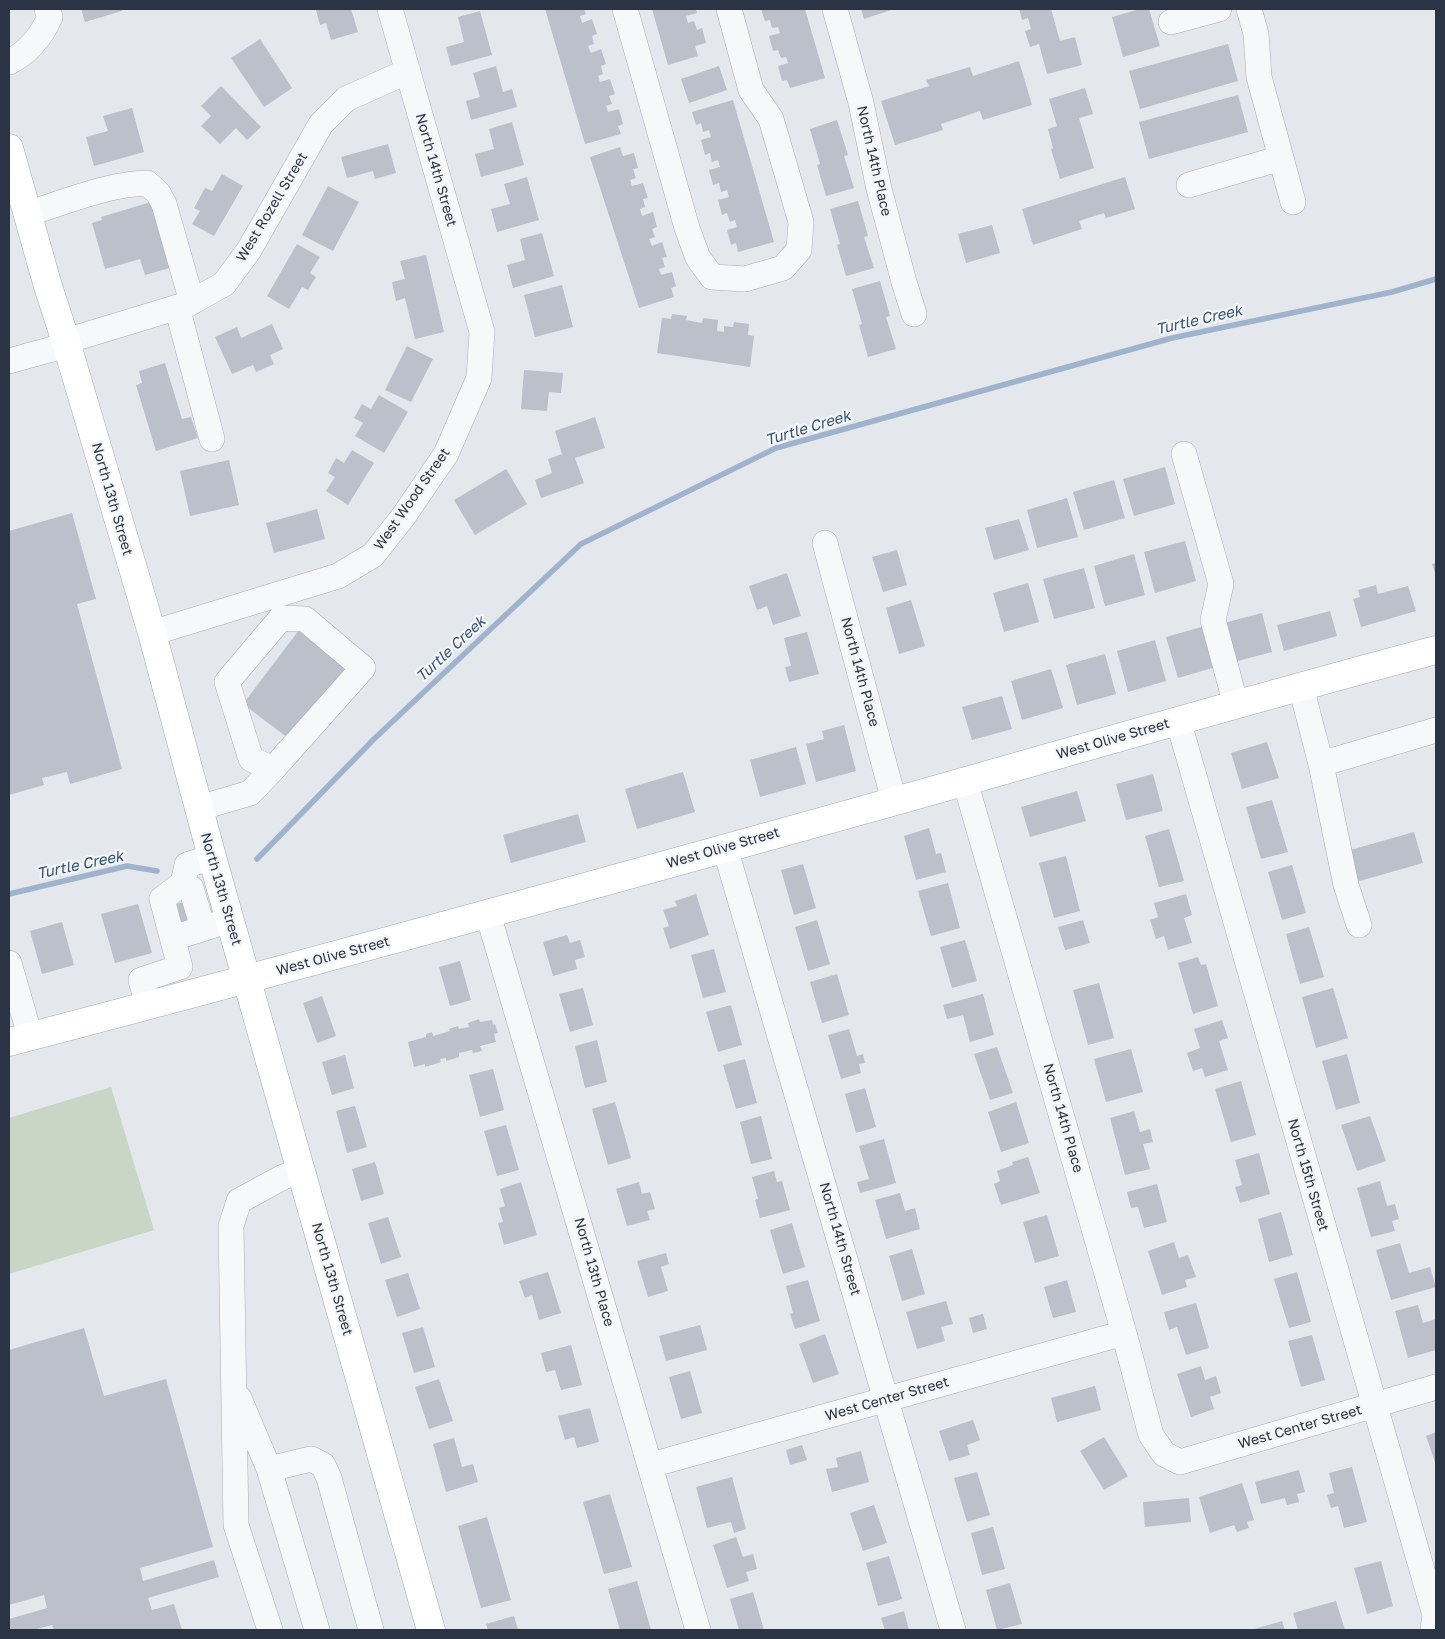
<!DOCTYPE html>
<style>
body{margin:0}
#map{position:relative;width:1445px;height:1639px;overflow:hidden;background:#e4e7ec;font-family:"Golos Text",sans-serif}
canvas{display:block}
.frame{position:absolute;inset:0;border:10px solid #2b3445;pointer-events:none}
</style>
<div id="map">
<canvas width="1445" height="1639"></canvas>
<div class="frame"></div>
</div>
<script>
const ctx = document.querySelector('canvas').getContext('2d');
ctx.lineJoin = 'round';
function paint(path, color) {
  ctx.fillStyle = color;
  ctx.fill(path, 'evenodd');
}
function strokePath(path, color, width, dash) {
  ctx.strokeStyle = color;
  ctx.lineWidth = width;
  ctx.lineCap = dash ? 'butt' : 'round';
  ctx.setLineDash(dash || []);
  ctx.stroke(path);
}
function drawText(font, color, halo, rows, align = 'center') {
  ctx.font = font + ' "Golos Text",sans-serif';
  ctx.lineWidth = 4.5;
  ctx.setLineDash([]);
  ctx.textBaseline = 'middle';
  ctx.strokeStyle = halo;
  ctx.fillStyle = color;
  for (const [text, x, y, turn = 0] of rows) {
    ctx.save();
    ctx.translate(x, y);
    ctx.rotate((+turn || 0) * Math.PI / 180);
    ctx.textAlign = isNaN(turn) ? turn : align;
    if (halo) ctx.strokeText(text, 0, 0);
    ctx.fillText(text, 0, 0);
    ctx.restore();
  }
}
paint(new Path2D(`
 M111 1087 154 1230 9 1274V1118Z`), '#c9d6c5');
strokePath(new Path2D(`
 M257 859 374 739 581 544 776 448 1172 338 1392 292 1436 279
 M9 894 127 866 157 871`), '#9fb4cc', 5.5);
paint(new Path2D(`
 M81 9H122V11L85 22Z
 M321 9H351L358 32 331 40 326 23 320 25 316 10Z
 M545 9H584L586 14 580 16 582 23 592 19 597 34 592 36 594 44 588 46 591 53 601 49 606 64 601 66 603 74 598 76 600 82 610 79 615 94 609 96 612 104 606 106 608 112 619 109 623 124 618 126 621 134 585 144Z
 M652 9H696L697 13 686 16 688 23 694 21 697 30 702 28 706 43 695 46 698 56 668 65Z
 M761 9H805L825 78 790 88 787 80 782 81 778 66 788 63 786 57 781 58 778 50 773 51 769 36 780 33 778 27 772 28 770 20 765 21Z
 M861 9H894L864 19Z
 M1019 9H1051L1060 41 1075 37 1082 65 1047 74 1039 44 1030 47 1025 31 1031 29 1028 18 1022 20Z
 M1140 9H1149L1160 46 1123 57 1112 17Z
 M480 11 492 55 451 66 446 47 464 42 458 17Z
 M260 39 292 88 264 107 231 58Z
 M1228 44 1238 81 1140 109 1129 71Z
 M1019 61 1032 105 983 120 980 111 941 124 943 130 895 145 881 101 929 86 926 80 970 67 973 76Z
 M496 66 503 92 512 89 517 107 471 120 466 101 480 97 473 73Z
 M719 66 727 90 689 103 681 79Z
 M221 86 261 127 247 140 236 128 220 144 201 126 211 116 201 106Z
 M1085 88 1093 114 1079 118 1094 168 1060 179 1051 149 1053 148 1048 129 1057 126 1049 99Z
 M1238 95 1248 132 1149 159 1139 122Z
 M733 100 774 242 738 252 736 243 731 245 727 230 737 227 735 220 730 222 727 213 722 215 718 200 729 197 727 190 721 192 719 183 713 185 709 170 720 167 718 160 712 162 710 153 705 155 701 140 711 137 709 130 703 132 701 123 696 125 692 112Z
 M132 108 144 152 94 166 86 137 108 131 103 116Z
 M837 120 848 155 844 156 854 188 826 196 817 165 820 164 810 129Z
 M512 122 524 165 481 177 475 154 494 149 489 129Z
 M388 144 396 173 375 179 373 171 347 178 341 157Z
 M620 147 623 156 634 153 638 168 633 169 636 178 630 180 632 186 643 183 648 198 643 199 645 207 640 209 642 216 653 212 657 227 652 229 655 237 649 239 652 246 662 242 667 257 662 258 665 267 659 269 661 275 672 272 676 286 671 288 674 297 639 308 590 157Z
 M222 174 243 186 214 236 192 224 200 211 194 208 205 188 212 191Z
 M527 177 539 220 497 232 491 209 510 204 504 184Z
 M1125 177 1135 209 1106 218 1104 213 1079 221 1082 229 1033 245 1022 209Z
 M328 186 359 202 333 251 302 235Z
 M858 201 868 236 864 237 874 268 846 276 837 245 840 244 830 209Z
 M151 202 170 268 145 275 140 259 105 269 92 223 102 220 101 217Z
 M992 225 1000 253 966 263 958 234Z
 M542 233 554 276 513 288 507 265 525 260 520 239Z
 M297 244 320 257 310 273 316 277 308 290 302 287 289 309 267 296Z
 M426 255 444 332 415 339 405 298 396 301 392 282 405 279 400 261Z
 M880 281 890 316 886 317 896 349 868 357 859 325 862 324 852 289Z
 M562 285 573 327 535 337 524 295Z
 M672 314 687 316 686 320 702 323 703 318 718 320 717 331 724 332V326L733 327 734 322 749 324 748 335 754 336 750 367 657 353 662 318 671 319Z
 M272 324 283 349 270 355 274 364 256 372 253 365 232 374 215 337 237 327 241 338Z
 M407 346 433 359 411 402 385 390Z
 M165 363 182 419 191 417 198 438 156 451 136 385 142 383 139 371Z
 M524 370 563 373 561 393 549 392 547 411 521 409Z
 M379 395 408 412 384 453 355 436 363 423 354 418 362 404 371 409Z
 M595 417 605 448 575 458 584 483 541 498 535 480 552 473 548 459 562 454 555 431Z
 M352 450 374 463 348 505 326 491 335 477 328 473 336 458 344 463Z
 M229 460 239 505 190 516 180 471Z
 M1165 467 1175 504 1134 516 1123 479Z
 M506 469 527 504 475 535 454 500Z
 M1114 480 1125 518 1084 530 1073 492Z
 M1067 498 1078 537 1037 548 1027 510Z
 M317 509 325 539 274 553 266 523Z
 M72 513 96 599 77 604 122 769 70 784 67 772 42 778 44 785 9 795V531Z
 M1019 519 1029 550 994 560 985 528Z
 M1185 541 1196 581 1155 593 1144 552Z
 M897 550 907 585 883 592 872 557Z
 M1134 554 1145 595 1105 606 1094 566Z
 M1436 563V576L1432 564Z
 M1084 568 1095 608 1054 619 1043 579Z
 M787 573 801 616 773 625 767 606 757 610 749 586Z
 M1028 583 1039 622 1004 632 993 593Z
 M1376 585 1378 594 1408 586 1416 611 1361 627 1353 599 1360 597 1358 590Z
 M911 600 925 646 899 654 886 608Z
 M1330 611 1337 636 1284 651 1277 625Z
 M1262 613 1272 652 1230 663 1220 624Z
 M1205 626 1216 667 1178 678 1166 637Z
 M299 630 348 666 292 741 243 704Z
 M807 632 819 674 789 682 785 667 791 666 784 638Z
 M1155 640 1166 681 1128 692 1117 651Z
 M1105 654 1116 694 1077 705 1066 665Z
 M1051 669 1063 708 1022 720 1011 681Z
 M1002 696 1012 729 972 740 962 707Z
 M844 725 856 771 816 782 806 744 824 739 822 731Z
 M1267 742 1279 778 1242 789 1231 753Z
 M796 747 806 784 760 797 750 760Z
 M683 772 695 812 637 829 625 789Z
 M1153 774 1163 811 1126 820 1116 784Z
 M1077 791 1086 821 1030 837 1021 807Z
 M1272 800 1288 852 1261 859 1246 807Z
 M578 814 586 842 511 863 503 835Z
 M929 828 936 854 941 853 946 872 916 880 904 836Z
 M1169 829 1184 881 1159 887 1145 836Z
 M1414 832 1423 863 1356 882 1347 851Z
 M1066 856 1080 911 1054 918 1039 863Z
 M803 864 816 908 794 915 781 870Z
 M1292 865 1306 913 1282 920 1268 872Z
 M948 883 960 928 931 936 918 891Z
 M696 894 709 935 670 949 663 928 669 926 663 910 677 906 675 901Z
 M1186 894 1192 915 1184 918 1192 943 1168 950 1164 936 1156 939 1150 920 1158 917 1154 903Z
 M191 900 198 925 183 929 176 904Z
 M138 904 152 953 115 963 101 914Z
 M817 920 830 964 808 971 795 927Z
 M1083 920 1090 943 1065 950 1058 927Z
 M62 922 74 965 42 974 30 931Z
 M1309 927 1324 977 1300 984 1286 934Z
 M567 935 570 943 580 940 585 957 575 960 577 969 553 976 543 942Z
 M965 940 977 981 952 988 940 947Z
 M714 949 726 992 703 998 691 955Z
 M1198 957 1201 965 1206 964 1218 1006 1193 1014 1178 963Z
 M460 961 471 1000 450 1006 439 967Z
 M837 974 849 1015 822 1023 810 982Z
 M1099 983 1114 1038 1088 1045 1073 990Z
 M583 988 593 1025 570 1032 559 994Z
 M1333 988 1348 1038 1316 1048 1302 997Z
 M983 994 994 1035 970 1042 963 1015 947 1019 943 1005Z
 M322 996 336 1036 317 1043 303 1003Z
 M731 1005 742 1045 718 1052 706 1012Z
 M479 1019 480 1022 492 1020 493 1025 495 1024 498 1033 494 1034 496 1042 480 1046 482 1051 473 1053 472 1050 459 1053V1057L446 1061V1058L440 1059 441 1062 425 1067V1064L414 1067 408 1042 426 1037V1034L432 1032 433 1036 450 1031 449 1029 458 1026 459 1029 469 1027 468 1023Z
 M1222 1020 1228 1038 1219 1041 1228 1070 1205 1077 1202 1068 1193 1071 1187 1053 1200 1048 1194 1029Z
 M849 1029 857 1056 863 1054 865 1063 859 1064 861 1073 841 1079 828 1035Z
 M597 1040 607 1082 585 1088 575 1046Z
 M997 1047 1013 1093 990 1100 974 1054Z
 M1131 1049 1143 1092 1106 1102 1094 1059Z
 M1347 1054 1360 1103 1336 1110 1322 1061Z
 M345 1055 354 1088 332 1095 322 1062Z
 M745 1059 757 1103 736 1109 723 1065Z
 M493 1069 504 1110 480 1117 469 1075Z
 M1241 1081 1256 1135 1231 1142 1215 1089Z
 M865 1088 876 1127 856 1133 845 1094Z
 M615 1102 631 1158 608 1165 592 1109Z
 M1016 1102 1029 1143 1001 1152 988 1112Z
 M355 1106 367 1147 347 1153 336 1111Z
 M1134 1111 1140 1132 1150 1129 1153 1142 1143 1144 1150 1169 1125 1175 1110 1118Z
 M761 1116 772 1159 751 1164 740 1122Z
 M1370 1116 1386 1161 1357 1171 1341 1125Z
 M506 1125 519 1170 497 1176 484 1131Z
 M884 1139 896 1183 860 1193 857 1182 869 1179 859 1146Z
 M1259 1153 1270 1194 1240 1203 1235 1187 1242 1185 1235 1160Z
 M1028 1157 1040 1193 1001 1205 994 1184 1000 1181 997 1171 1013 1165 1012 1162Z
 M375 1162 384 1194 361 1201 352 1169Z
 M774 1171 777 1182 782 1181 790 1210 760 1218 755 1200 758 1199 752 1177Z
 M1380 1181 1387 1206 1395 1204 1399 1219 1392 1221 1395 1231 1371 1237 1357 1188Z
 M521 1182 537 1235 504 1245 498 1223 503 1222 499 1208 505 1206 500 1189Z
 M639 1182 642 1194 650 1192 655 1209 647 1211 650 1220 627 1226 616 1189Z
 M1157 1184 1167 1222 1144 1228 1138 1207 1131 1208 1127 1192Z
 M900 1193 905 1211 915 1208 920 1229 886 1239 875 1200Z
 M1281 1212 1293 1255 1269 1262 1258 1219Z
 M1047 1215 1059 1256 1035 1263 1023 1222Z
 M388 1217 401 1257 381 1264 368 1223Z
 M792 1223 805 1267 783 1274 770 1230Z
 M1174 1242 1179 1258 1188 1255 1196 1277 1185 1280 1187 1287 1162 1295 1148 1251Z
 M1400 1243 1409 1273 1430 1267 1436 1287 1391 1300 1376 1250Z
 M912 1249 925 1294 902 1301 889 1256Z
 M666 1253 669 1264 661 1267 668 1291 648 1297 637 1261Z
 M548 1272 561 1313 539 1320 532 1295 525 1298 519 1281Z
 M1297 1272 1311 1322 1289 1328 1274 1279Z
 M408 1273 420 1309 397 1317 385 1280Z
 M808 1280 820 1321 795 1329 790 1314 793 1313 786 1286Z
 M1067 1280 1076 1312 1053 1318 1044 1287Z
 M946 1301 953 1324 941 1327 945 1341 917 1349 906 1312Z
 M1196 1303 1209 1348 1186 1355 1177 1327 1169 1330 1164 1312Z
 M1418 1305 1423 1323 1436 1319V1350L1408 1358 1395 1311Z
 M983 1314 987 1329 973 1333 969 1318Z
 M700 1325 707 1350 666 1361 659 1336Z
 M423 1327 435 1367 414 1373 402 1333Z
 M84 1328 104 1396 166 1379 213 1547 140 1568 143 1581 214 1560 219 1577 148 1598 152 1610 174 1604 182 1630H54L52 1625 33 1630H9V1619L47 1608 44 1595 9 1605V1350Z
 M825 1334 839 1374 813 1383 799 1344Z
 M1312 1335 1325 1380 1301 1387 1288 1341Z
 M571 1345 582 1385 561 1390 555 1370 546 1372 541 1353Z
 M1201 1366 1205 1380 1216 1376 1221 1393 1210 1397 1214 1409 1191 1417 1177 1374Z
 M690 1371 702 1413 681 1419 669 1377Z
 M439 1379 453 1421 429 1429 415 1387Z
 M1095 1386 1101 1410 1057 1422 1051 1398Z
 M590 1408 599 1442 577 1448 574 1437 565 1440 558 1416Z
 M973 1420 980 1440 967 1445 970 1455 949 1461 939 1431Z
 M1436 1432V1465L1426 1436Z
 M1104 1437 1128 1476 1104 1490 1080 1451Z
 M454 1438 462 1467 473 1464 478 1482 446 1492 433 1444Z
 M802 1445 807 1460 790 1465 786 1450Z
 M861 1451 869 1482 832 1492 826 1469 838 1467 836 1458Z
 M1352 1467 1367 1522 1344 1528 1338 1506 1331 1508 1327 1495 1334 1493 1329 1473Z
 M1299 1470 1305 1492 1297 1494 1299 1502 1287 1505 1285 1498 1261 1504 1255 1482Z
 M977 1472 990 1515 967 1522 954 1478Z
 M732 1477 746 1529 734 1533 731 1522 707 1528 696 1487Z
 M1242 1483 1254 1520 1247 1522 1249 1528 1237 1532 1234 1525 1210 1533 1199 1497Z
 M610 1494 632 1567 604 1574 583 1502Z
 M1189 1498 1191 1522 1145 1527 1143 1502Z
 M874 1505 887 1543 863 1551 850 1513Z
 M487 1517 511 1600 481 1608 458 1526Z
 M993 1527 1005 1569 982 1575 971 1533Z
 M736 1537 743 1557 753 1554 757 1569 746 1572 749 1581 727 1588 713 1545Z
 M889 1556 902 1599 878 1606 866 1563Z
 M1381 1561 1393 1606 1367 1614 1354 1568Z
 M637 1581 651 1630H620L608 1589Z
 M1010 1583 1022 1624 997 1630 986 1590Z
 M753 1592 764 1630H739L730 1599Z
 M1336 1601 1345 1630H1298L1293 1613Z
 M904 1611 909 1630H885L881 1618Z
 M514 1616 518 1630H488L486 1624Z
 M1282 1621 1285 1630H1251Z`), '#bbc0ca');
const minor = new Path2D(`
 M625 9 687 228 698 258 712 277 745 279 783 268 799 250 801 222 771 119 751 90 729 9
 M835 9 861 103 879 189 904 282 914 314
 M1249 9 1256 34 1259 77 1293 202
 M1171 22 1219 9
 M9 62C29 52 41 37 50 17L47 9
 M1189 185 1281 158
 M27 214C65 202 108 184 147 183L158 193 164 204 192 302
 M177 307 212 439
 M66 341 188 304 224 284 249 250 321 124 346 99 408 71
 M9 361 67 345
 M1184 454 1221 584 1213 620 1236 705
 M825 543 894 801
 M281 618 305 619 363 668 273 769 251 759 227 682Z
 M152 633 338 576 373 555 403 517 446 454 479 378 482 332 390 9
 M1301 687 1321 764 1436 730
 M1178 720 1435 1615 1433 1630
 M1321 764 1346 885 1359 925
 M965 781 1124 1333 1151 1435 1164 1454 1180 1462 1436 1387
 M199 808 250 793 273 769
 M725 848 953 1630
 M183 883 191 888 203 928
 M488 914 698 1630
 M173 938 230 920
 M9 963 30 1036
 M148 1006 141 980 180 967 162 899 183 883 187 865 212 857
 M239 1398 269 1469 317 1630
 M651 1465 1124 1333
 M269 1469 311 1459 323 1465 329 1478 371 1630
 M270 1630 236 1525 231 1226 239 1201 283 1177 301 1171`);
const major = new Path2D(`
 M9 148 47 283 67 345 152 633 212 857 431 1630
 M9 1042C304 965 598 884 892 802 1073 751 1254 698 1436 650`);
strokePath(minor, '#a9aeb7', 26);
strokePath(major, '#a3abb8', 29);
strokePath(minor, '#f7f8fa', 25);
strokePath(major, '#fff', 28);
drawText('14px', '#2b3445', '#f4f6f9', [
 ["North 14th Place",874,161,77],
 ["North 14th Street",436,170,74],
 ["West Rozell Street",272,207,-59],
 ["North 13th Street",112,499,74],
 ["West Wood Street",412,499,-55],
 ["North 14th Place",860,672,75],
 ["West Olive Street",1113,739,-16],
 ["West Olive Street",723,848,-16],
 ["North 13th Street",221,889,74],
 ["West Olive Street",333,956,-15],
 ["North 14th Place",1063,1118,74],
 ["North 15th Street",1308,1175,74],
 ["North 14th Street",840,1239,74],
 ["North 13th Place",594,1272,74],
 ["North 13th Street",332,1279,74],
 ["West Center Street",887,1399,-16],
 ["West Center Street",1300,1427,-16]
]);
drawText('italic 15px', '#34527a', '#f4f6f9', [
 ["Turtle Creek",1199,320,-13],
 ["Turtle Creek",808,428,-17],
 ["Turtle Creek",451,649,-43],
 ["Turtle Creek",80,865,-12]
]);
</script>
